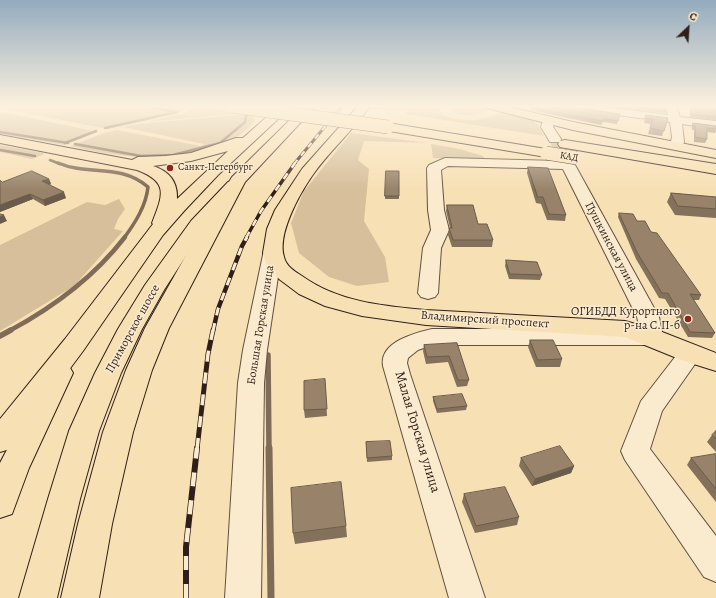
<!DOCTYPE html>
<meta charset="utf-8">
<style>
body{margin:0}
#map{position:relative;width:716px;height:598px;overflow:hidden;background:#f8e0b5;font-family:Alegreya,serif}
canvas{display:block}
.north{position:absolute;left:668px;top:8px;width:40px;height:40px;-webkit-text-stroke:3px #faebcf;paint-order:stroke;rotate:25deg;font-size:11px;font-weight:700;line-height:16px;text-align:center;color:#2f1f19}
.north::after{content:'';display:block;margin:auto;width:14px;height:18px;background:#2f1f19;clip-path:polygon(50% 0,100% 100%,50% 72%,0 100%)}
</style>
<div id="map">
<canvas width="716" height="598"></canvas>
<div class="north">С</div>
</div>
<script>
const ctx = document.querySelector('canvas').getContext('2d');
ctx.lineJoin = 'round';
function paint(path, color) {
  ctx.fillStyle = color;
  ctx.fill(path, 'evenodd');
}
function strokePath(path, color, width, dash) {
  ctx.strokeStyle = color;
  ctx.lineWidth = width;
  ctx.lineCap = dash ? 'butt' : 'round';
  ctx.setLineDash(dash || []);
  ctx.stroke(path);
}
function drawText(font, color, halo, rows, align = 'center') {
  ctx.font = font + ' Alegreya,serif';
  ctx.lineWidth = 3;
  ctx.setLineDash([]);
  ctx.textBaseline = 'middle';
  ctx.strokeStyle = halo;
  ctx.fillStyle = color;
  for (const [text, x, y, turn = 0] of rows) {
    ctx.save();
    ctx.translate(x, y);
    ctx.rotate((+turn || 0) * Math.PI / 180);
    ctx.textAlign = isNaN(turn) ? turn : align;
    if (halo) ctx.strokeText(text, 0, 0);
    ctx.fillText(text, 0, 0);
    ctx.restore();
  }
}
paint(new Path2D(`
 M0 106H161L168 107 191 106 175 114 108 129 0 108Z
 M196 106 237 111 234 114 146 122 184 113Z
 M371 106H442L440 110 443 114 442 115C455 120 471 122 484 118 491 117 496 112 503 112L533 121 538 124 544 136 405 114 408 111 366 109Z
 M453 106H480L490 109C477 116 465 117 451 111V108Z
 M0 113 12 114 98 132 64 145 0 134Z
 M244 114 252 115 255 121C214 169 125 160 71 146L104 133 117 130 201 146 204 144 123 127 137 124Z
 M351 133 428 143 364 141 358 160 369 169 364 221 385 257 389 282 357 286 329 277 299 253 291 223 304 191Z
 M431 144 460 149 483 156 485 159 433 158Z
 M0 145 43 153 44 154 32 159 0 152Z
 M119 199 125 209 118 219 114 229 123 231 74 286 0 331V245L87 202 105 205Z`), '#d6bf9a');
strokePath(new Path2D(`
 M105 128 177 112 145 106
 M0 132 68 143
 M65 143 96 131
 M75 144 141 156 173 155 220 143 245 122 246 116 251 112
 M0 150 35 156
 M50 160 60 164`), '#7f6b57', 2.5);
strokePath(new Path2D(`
 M58 163C89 176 120 163 148 187 146 206 135 223 124 238`), '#7f6b57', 3.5);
strokePath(new Path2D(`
 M9 331C54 307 94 277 125 237`), '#7f6b57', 4.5);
strokePath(new Path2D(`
 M0 336 11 330
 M268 355 269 449`), '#7f6b57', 5.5);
strokePath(new Path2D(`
 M269 448 271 598`), '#7f6b57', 7);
strokePath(new Path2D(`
 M555 139 565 160`), '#d0b996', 12, [12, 6]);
const minor = new Path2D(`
 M567 106H596L668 115 666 106H676L680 117 716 121V129L682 124 684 142 682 149H672L670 146 672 137 670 122 572 109 568 108Z
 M548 117 552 118 554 121 553 127 561 139 560 142H550L541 127 544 118Z
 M565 156 570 157 575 165 659 317 663 337 660 342 652 345H432L418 350 408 358 407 363 410 374 485 598H449L383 366C379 342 415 333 432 329H640L637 317 563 169 448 166 441 170 444 210 449 230 441 248 438 293 435 297 428 299 421 297 418 293 423 248 431 230 428 210 427 168 429 165 445 158 558 161 560 157Z
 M273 244 280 246 282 250 267 350 264 383 261 598H225L238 383 243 350 264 250 266 246Z
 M690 346 698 348 702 354 662 411 650 449 716 536V582L704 577 625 460 621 451 641 401 682 348Z`);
const major = new Path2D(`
 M358 106H370C353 131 329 151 312 176 299 195 277 234 284 257 286 266 294 271 302 276 338 302 383 306 426 310L625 321 657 330 716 353V371L684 361 625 337 426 325 362 316 325 306 299 294 279 279 266 263 263 253 267 229 275 210 302 169Z
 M485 106H505L573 122 716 150V158L573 130 487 108Z
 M234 180 240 182 242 185 204 228 164 290 142 329 121 373 99 431 80 499 57 598H19L48 499 69 431 95 373 118 329 145 285 191 221 228 182Z
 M60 364 69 366 73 373 29 468 12 514 0 518V463L51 366Z`);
const highway = new Path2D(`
 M279 106H292L218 175 184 211 163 235 83 351 10 449 0 452V419L65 339 153 224 152 223C163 195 169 182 137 170L0 143V135L132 160 138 157 165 156 191 153 236 138H243ZM228 151 177 199C178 182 169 171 153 166L191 161Z
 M304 106H316L245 182 169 328 152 370 133 432 112 524 99 598H61L78 524 103 432 126 370 145 328 203 225 232 177Z
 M388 123 546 149 551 150 553 153 551 156 546 157 383 130 382 127 383 124Z
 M565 140 716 164V174L560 147 558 144 560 141Z`);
strokePath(minor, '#614f40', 2);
strokePath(major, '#2f1f19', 2);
strokePath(highway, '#2f1f19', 2);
paint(minor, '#faebcf');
paint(major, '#f8e0b5');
paint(highway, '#f8e0b5');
const railFar4 = new Path2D(`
 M294 164 342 106`);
const railFar3 = new Path2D(`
 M246 238 261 211 295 163`);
const railFar2 = new Path2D(`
 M213 331 218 309 242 246 247 237`);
const railFar1 = new Path2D(`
 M197 449 208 354 213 330`);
const rail = new Path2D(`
 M186 598V547L197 448`);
strokePath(railFar4, '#2f1f19', 3);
strokePath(railFar3, '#2f1f19', 3.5);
strokePath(railFar2, '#2f1f19', 4.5);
strokePath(railFar1, '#2f1f19', 5);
strokePath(rail, '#2f1f19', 6);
strokePath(railFar4, '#faebcf', 2, [5.5]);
strokePath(railFar3, '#faebcf', 2.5, [7]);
strokePath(railFar2, '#faebcf', 3, [8]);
strokePath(railFar1, '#faebcf', 3.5, [11]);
strokePath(rail, '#faebcf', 4.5, [14]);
const highwayBridge = new Path2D(`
 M231 106 388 127
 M546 153 577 158`);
strokePath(highwayBridge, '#2f1f19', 14, []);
strokePath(highwayBridge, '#f8e0b5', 13);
paint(new Path2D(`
 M600 106H666L667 110 666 113Z
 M690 106H716V120L690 117Z
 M531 107H573L620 114 617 124 603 122 601 125 530 110Z
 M646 115 668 118 662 136 648 134 651 124 644 123Z
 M693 123 716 126V130L715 133 707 132V139L705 143 694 142V130H692V127Z
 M528 167 566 215 565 221 547 220 541 204 536 203 527 173Z
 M386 171H399V199H385Z
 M49 179 51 184 49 185 66 198 45 206 33 199 0 212V180L2 182Z
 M671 193 716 197V218L675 215 667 202Z
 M447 205 478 224 493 240 492 247H452L448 235 449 228H450L446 211Z
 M619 213 637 221 701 295 699 300H693L715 333 712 338 688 337 665 299 659 298 636 259 618 217Z
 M506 260 542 275 540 280 509 279 505 266Z
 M530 340 562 359 560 367H536L528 347Z
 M457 343 469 380 467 386 457 387 448 362 426 364 423 351 424 345Z
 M325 379 327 416 305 418 304 410Z
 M433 397 467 406 466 410 437 413 433 401Z
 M716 431V452L707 442 712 435Z
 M366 442 392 456V460L367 462Z
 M716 454V502L687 465 691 458Z
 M521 458 574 466 571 473 532 486 519 466Z
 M464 494 519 517 517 525 475 533 462 502Z
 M346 526 347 537 295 544 293 533Z`), '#83715b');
paint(new Path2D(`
 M49 179 51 184 44 187 42 181Z
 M64 192 66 198 45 206 43 200Z
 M30 194 33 199 0 212V205Z
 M4 215 7 221 0 224V217Z
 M574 466 571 473 532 486 535 479Z`), '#6a5c4a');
const building = new Path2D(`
 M533 106H568L573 107 620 114 618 121 604 119 602 121 531 107Z
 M629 106H666L667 110Z
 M691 106H716V117L691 114Z
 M646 115 668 118 664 131 650 128 653 119 645 118Z
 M693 123 716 126V129L707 128V139L695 137 696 126H693Z
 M528 167 548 168 566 215 549 214 543 197H538Z
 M32 171 49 179 42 181 64 192 43 200 30 194 0 205V180L2 182Z
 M386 171H399V196H385Z
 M671 193 716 197V209L678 206Z
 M447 205H473L478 224H487L493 240H453L449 228H452L451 223Z
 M619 213 633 214 637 221H645L651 232 657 233 701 295 690 294 715 333 690 332 668 293H662L638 254Z
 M0 214 4 215 0 217Z
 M506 260 537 262 542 275 510 274Z
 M530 340H553L562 359 538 360Z
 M457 343 469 380H458L449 356 427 357 424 345Z
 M325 379 327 409 304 410V381Z
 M462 394 467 406 437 409 433 397Z
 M716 431V439L712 435Z
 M390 441 392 456 367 458 366 442Z
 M560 446 574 466 535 479 521 458Z
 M716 454V489L691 458Z
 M341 482 346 526 293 533 291 488Z
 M505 487 519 517 476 526 464 494Z`);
paint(building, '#98836a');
strokePath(building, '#6a5c4a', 1);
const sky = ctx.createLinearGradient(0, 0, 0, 190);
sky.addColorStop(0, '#93abbe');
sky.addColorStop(0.56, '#fcf1de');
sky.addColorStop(1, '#fcf1de00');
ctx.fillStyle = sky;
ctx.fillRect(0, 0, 716, 190);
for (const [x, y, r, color] of [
 [170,168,4,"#8f2418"],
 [688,319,4,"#8f2418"]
]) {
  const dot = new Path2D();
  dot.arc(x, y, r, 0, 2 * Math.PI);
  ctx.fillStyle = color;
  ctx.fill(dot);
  strokePath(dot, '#faebcf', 1.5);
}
drawText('10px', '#2f1f19', '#faebcf', [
 ["КАД",569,157,9]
]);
drawText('10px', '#2f1f19', '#faebcf', [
 ["Санкт-Петербург",178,168]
], 'left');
drawText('12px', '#2f1f19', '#faebcf', [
 ["Пушкинская улица",611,247,62],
 ["Владимирский проспект",485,320,4],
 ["Большая Горская улица",261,325,-81],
 ["Приморское шоссе",133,329,-61]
]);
drawText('12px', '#2f1f19', '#faebcf', [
 ["ОГИБДД Курортного",680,312],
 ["р-на С.П-б",680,326]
], 'right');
drawText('14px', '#2f1f19', '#faebcf', [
 ["Малая Горская улица",417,432,73]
]);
</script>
